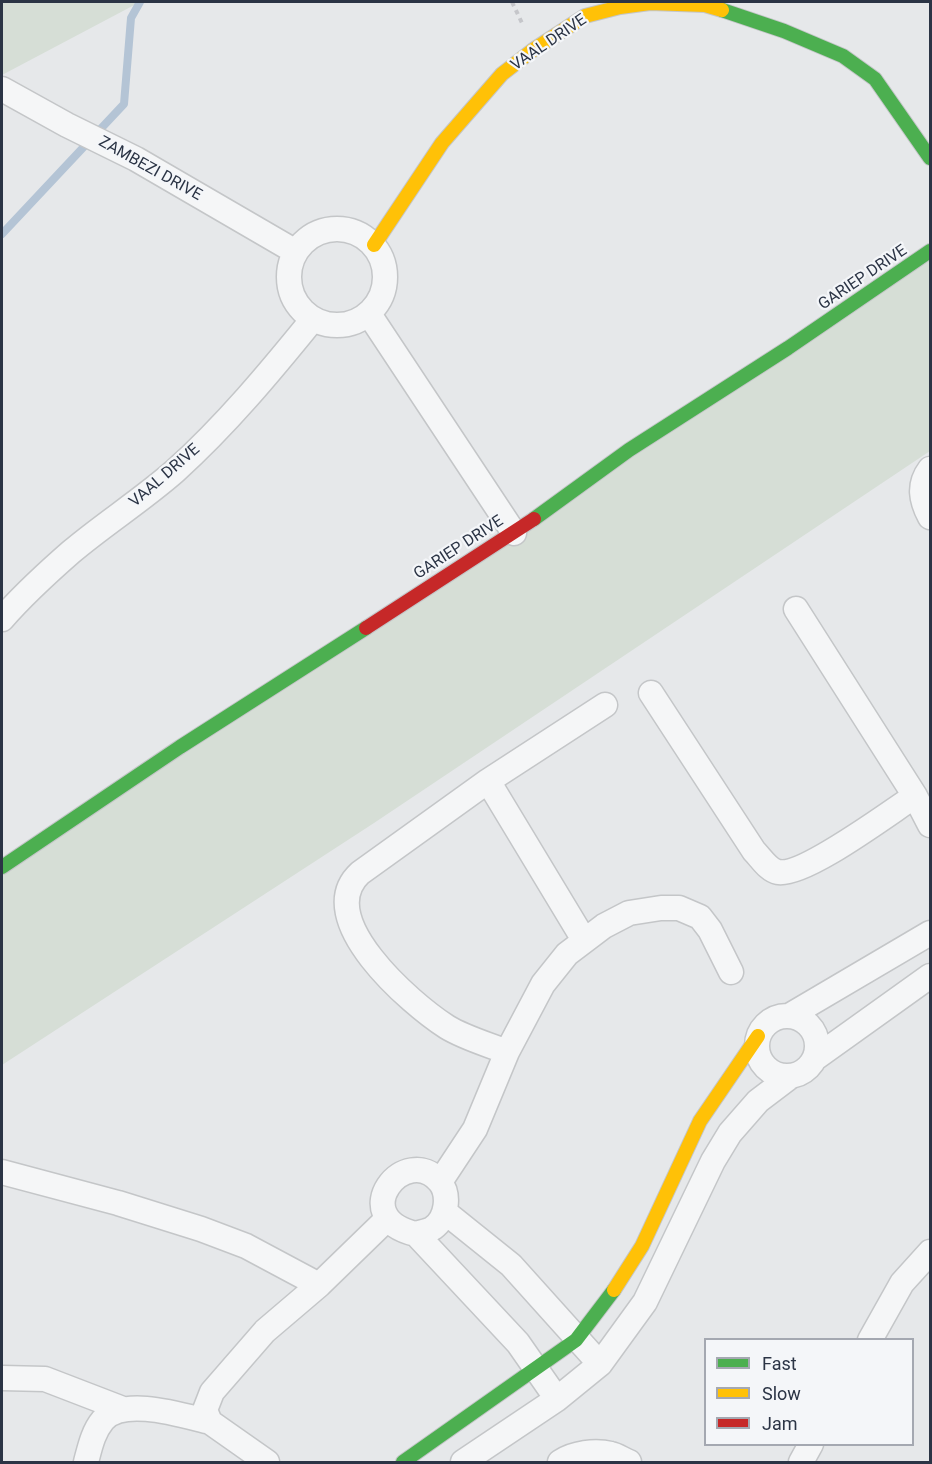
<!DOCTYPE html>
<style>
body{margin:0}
#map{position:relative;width:932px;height:1464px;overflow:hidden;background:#e6e8ea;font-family:Roboto,sans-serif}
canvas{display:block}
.frame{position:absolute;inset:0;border:3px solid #2b3445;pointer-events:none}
.legend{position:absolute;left:704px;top:1338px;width:210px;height:108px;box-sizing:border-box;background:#f4f6f9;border:2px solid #a4a8b1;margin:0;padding:8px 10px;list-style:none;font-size:18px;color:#2b3445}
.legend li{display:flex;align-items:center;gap:12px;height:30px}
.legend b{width:30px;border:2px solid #a4a8b1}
</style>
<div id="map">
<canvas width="932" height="1464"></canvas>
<div class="frame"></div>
<ul class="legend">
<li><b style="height:8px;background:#4caf50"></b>Fast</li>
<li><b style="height:8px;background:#ffc107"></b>Slow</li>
<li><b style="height:8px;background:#c62828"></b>Jam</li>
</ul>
</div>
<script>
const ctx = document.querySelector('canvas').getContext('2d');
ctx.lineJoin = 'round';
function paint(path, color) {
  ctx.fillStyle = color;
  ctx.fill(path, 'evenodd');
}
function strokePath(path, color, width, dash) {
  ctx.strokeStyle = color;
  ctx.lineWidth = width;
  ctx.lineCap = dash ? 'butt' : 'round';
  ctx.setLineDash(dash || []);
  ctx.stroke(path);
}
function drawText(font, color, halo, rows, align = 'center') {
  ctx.font = font + ' Roboto,sans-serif';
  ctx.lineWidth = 4.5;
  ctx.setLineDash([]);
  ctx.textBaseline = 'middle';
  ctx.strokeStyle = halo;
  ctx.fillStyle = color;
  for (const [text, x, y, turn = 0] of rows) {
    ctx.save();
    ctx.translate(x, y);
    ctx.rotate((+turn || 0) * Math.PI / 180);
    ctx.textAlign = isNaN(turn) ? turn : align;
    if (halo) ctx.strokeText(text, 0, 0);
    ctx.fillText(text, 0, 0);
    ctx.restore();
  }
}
paint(new Path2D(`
 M2 2H140L2 75Z
 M930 248V451L374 823 2 1065V867Z`), '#d6ded6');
strokePath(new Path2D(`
 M2 234 124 104 131 18 140 2`), '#b4c4d5', 8);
const street = new Path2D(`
 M2 89 67 125 136 159 296 252
 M289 277a48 48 0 1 1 96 0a48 48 0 1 1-96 0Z
 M369 314 514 533
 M930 469C918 485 921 500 930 517
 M796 609 915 796 930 825
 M2 619C23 595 47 573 71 552 104 524 142 500 175 471 226 425 270 372 313 319
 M651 693 754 851C761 858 768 870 778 872 804 877 890 812 915 796
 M488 781 360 873C311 918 411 1004 447 1027 465 1038 487 1044 507 1052
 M584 940 488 781 605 705
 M757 1046a30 30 0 1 1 60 0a30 30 0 1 1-60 0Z
 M789 1016 930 933
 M814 1059 930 976
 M2 1172 118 1203 201 1229 246 1246 319 1285 387 1219
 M440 1182 475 1129 507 1052 543 984 567 954 604 926 629 913 661 908H679L700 917 710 930 731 972
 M445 1212 511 1265 600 1364
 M416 1234C421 1232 429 1231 433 1228 447 1218 450 1195 440 1182 406 1141 344 1217 416 1234L518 1343 557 1399
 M870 1340 902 1283 930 1252
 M2 1378 45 1379 123 1409
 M86 1462C90 1447 93 1432 103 1420 124 1396 184 1416 210 1422
 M267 1462 210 1422 205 1410 212 1392 265 1331 319 1285
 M463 1462 557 1399 600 1364 645 1302 713 1161 730 1133 758 1101 791 1076
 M560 1462C574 1453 595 1450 611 1454 617 1455 623 1460 629 1462
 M801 1462 811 1444`);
const fast = new Path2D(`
 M722 10 784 31 843 56 875 79 930 158
 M534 519 629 450 788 348 930 251
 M2 867 180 747 366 628
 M403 1462 576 1340 614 1290`);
const slow = new Path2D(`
 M374 245 442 143 502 74 533 50 585 16 620 7 650 3 705 5 722 10
 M614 1290 642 1246 700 1121 758 1036`);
const jam = new Path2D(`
 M366 628 534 519`);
strokePath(street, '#c4c6c8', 27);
strokePath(fast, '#c4c6c8', 16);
strokePath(slow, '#c4c6c8', 16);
strokePath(jam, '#c4c6c8', 16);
strokePath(new Path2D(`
 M512 2 522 23`), '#c5c6ca', 4, [4.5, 4.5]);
strokePath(street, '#f5f6f7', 24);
strokePath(fast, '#4caf50', 14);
strokePath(slow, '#ffc107', 14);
strokePath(jam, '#c62828', 14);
drawText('16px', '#2b3445', '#f4f6f9', [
 ["VAAL DRIVE",549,43,-34],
 ["ZAMBEZI DRIVE",150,169,29],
 ["GARIEP DRIVE",863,278,-34],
 ["VAAL DRIVE",165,476,-41],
 ["GARIEP DRIVE",459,548,-33]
]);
</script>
